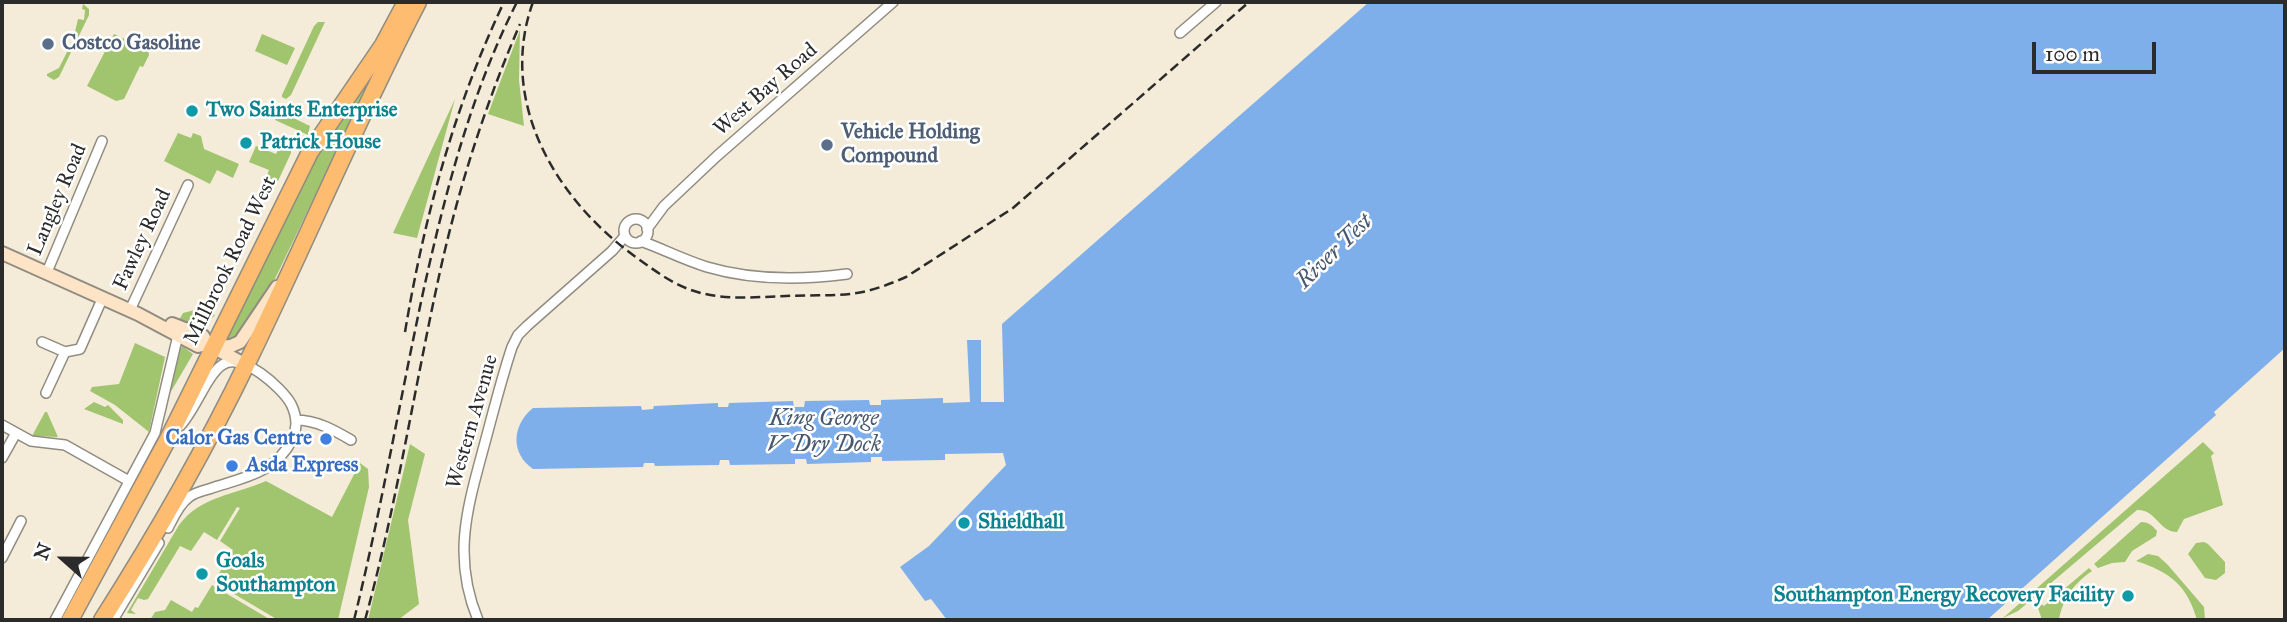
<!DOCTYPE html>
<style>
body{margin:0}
#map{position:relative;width:2287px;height:622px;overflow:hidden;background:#f4ecd8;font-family:"IM FELL Great Primer",serif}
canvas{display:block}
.frame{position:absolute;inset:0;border:4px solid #2b2b2b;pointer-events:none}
.north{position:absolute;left:28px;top:524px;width:70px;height:70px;-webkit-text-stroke:5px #fff;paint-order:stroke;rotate:291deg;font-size:19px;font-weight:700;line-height:28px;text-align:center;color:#2b2b2b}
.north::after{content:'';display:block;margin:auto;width:24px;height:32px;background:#2b2b2b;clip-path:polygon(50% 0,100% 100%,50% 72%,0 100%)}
.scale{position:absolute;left:2032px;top:42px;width:124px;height:32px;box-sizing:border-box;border:4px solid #2b2b2b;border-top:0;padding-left:9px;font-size:21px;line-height:24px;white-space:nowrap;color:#2b2b2b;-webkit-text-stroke:5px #fff;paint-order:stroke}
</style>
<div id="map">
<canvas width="2287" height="622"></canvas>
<div class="frame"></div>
<div class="north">N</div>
<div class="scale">100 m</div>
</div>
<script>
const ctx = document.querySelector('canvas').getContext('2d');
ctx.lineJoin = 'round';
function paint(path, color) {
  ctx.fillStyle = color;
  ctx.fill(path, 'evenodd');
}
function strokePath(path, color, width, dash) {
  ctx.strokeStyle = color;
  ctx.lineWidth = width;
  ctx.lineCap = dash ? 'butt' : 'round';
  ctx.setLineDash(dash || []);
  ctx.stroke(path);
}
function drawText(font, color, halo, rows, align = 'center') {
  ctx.font = font + ' "IM FELL Great Primer",serif';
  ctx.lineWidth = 5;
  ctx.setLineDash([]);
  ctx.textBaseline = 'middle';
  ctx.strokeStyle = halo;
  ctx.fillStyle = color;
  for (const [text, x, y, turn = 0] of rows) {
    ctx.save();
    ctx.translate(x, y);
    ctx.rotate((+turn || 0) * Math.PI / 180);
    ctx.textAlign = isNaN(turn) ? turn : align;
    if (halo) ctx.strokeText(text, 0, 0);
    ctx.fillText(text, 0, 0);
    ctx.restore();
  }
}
paint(new Path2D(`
 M83 4 89 9V15L59 77 54 80 47 76V74L59 68 73 40 78 19 84 20 85 10 82 9Z
 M318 22H325L291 95 286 99 282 97V95L314 26Z
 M520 30 519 80 524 126 488 114Z
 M114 34 148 50 149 55 143 67 140 66 124 99 116 101 87 86Z
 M262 34 295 48 287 65 255 51Z
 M368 75 372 77 273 283C262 289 264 297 259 307 252 321 244 335 230 341L224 338 315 153Z
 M455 99 417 238 393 233Z
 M283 113 310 126 308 135 275 120 278 114Z
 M178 133 191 138 193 133 201 136 204 149 239 164 233 178 217 170 210 184 164 161Z
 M256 146 276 154 280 146 291 148V153L278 181 266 178 269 170 249 162Z
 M199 309H204L215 315 204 327 179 320 183 313Z
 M135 343 165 357 149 432 115 405 90 391 92 387 119 384Z
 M182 346 193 354 166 400 173 363Z
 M94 402 105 407 108 405 123 420V424L84 409Z
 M45 412H47L58 437 32 436Z
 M2203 442 2214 453 2211 456 2223 505 2184 519 2177 532C2159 532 2156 509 2137 510L2018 611 2003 618Z
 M410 444 425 454 408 520 419 604 398 620H368Z
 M360 463 368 469 369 487 338 620H278L214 582 233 550 220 541 240 508 237 507 217 540 204 532 191 551 180 546 148 599 144 600 138 598 131 610 136 614 127 613 179 525C201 496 234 495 266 481L332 517Z
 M2141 522C2148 522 2152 525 2157 531L2156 536 2132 551 2125 562 2112 563 2098 568 2094 564Z
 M2204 542 2208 544 2225 562V573L2216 580 2205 578 2188 554 2196 543Z
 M2148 554 2158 556 2167 564 2204 607 2205 620H2197C2187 585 2170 572 2136 561Z
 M2089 568 2092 571C2075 582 2062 600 2059 620H2042L2037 605 2038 602 2044 606Z
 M212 585 271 620H150L155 612 165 610 171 600 192 612 195 607 198 608Z`), '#a1c46e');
paint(new Path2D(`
 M1369 2H2285V348L2214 412 2216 415 1987 620H947L931 599 925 601 900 567 929 546 1006 465 1003 453 945 454V460L882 461V457H871V462L807 464 806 459H795V464L730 465 729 460H720L719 465 655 466 654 463H644L643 467 533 469C510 453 512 425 533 408L641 406 642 410 653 409 654 406 718 403V407H728L729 403 793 401 794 407H804L805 401 869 400 870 405H881V400L943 398V403L970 402 967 340H981V402H1004L1002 324Z`), '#7fafea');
const street = new Path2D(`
 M1180 33 1216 2
 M624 231a12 12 0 1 1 24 0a12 12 0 1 1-24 0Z
 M647 229 664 206 717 156 893 2
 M641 241C663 249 684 260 707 267 751 280 802 280 847 274
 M47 272 102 141
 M130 310 188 185
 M42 342 65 352
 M46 393 65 352 80 349 103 297
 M296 420C316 420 334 430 351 440
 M2 425 31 441 65 445 129 481
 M2 458 16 433
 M168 528C173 518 179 504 189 497 194 493 202 491 209 489 241 478 275 474 292 440 298 428 297 416 291 404 282 388 242 351 222 365 207 375 195 410 180 426
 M2 558 21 521
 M55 620 155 433 178 335
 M113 620 159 543
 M478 620C452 557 467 509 484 446 493 413 501 380 512 347L518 335 527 326 612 251 625 236`);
const secondary = new Path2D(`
 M2 253 138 314 198 346 207 344
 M172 324 203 336 207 344 246 365
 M213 347 231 346 240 342 277 287`);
const highway = new Path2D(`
 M70 620 169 437 310 152 383 45 406 2
 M102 620C155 537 205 450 248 361 306 242 357 119 418 2`);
strokePath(street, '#908c82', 12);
strokePath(secondary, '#908c82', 16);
strokePath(highway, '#908c82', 19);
strokePath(street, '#fff', 9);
strokePath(secondary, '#fee4c6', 12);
strokePath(highway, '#fdbc70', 16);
strokePath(new Path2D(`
 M533 2C497 102 556 200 637 258 654 270 671 283 691 290 722 301 755 297 786 296 807 295 829 296 850 294 869 292 888 285 906 277L1013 208 1249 2
 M405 332C424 218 454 107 504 2
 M354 620C381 511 400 399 424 288 446 190 471 93 517 2
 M365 620C397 504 415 384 441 267 460 183 486 103 520 24`), '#2b2b2b', 2.5, [10, 5]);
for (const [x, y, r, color] of [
 [48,44,7,"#5c6f8a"],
 [192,111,7,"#0f9aa8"],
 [246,143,7,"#0f9aa8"],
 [827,145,7,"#5c6f8a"],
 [326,439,7,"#3f7fe0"],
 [232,466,7,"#3f7fe0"],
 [964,523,7,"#0f9aa8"],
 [202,574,7,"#0f9aa8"],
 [2128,596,7,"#0f9aa8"]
]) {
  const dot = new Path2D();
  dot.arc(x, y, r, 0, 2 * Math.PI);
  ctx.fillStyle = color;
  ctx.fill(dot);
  strokePath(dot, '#fff', 2.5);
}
drawText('bold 21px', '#4e5e75', '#fff', [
 ["Costco Gasoline",62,44],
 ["Vehicle Holding",841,133],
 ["Compound",841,157]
], 'left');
drawText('21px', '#2b2b2b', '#fff', [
 ["West Bay Road",766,90,-41],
 ["Langley Road",58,200,-67],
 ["Fawley Road",143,240,-65],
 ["Millbrook Road West",231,261,-64],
 ["Western Avenue",473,422,-74]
]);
drawText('bold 21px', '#0d838f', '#fff', [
 ["Two Saints Enterprise",206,111],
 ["Patrick House",260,143],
 ["Shieldhall",978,523],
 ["Goals",216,562],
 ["Southampton",216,586],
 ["Southampton Energy Recovery Facility",2114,596,"right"]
], 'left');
drawText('bold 21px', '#366cbe', '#fff', [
 ["Calor Gas Centre",312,439],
 ["Asda Express",246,466,"left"]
], 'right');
drawText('italic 23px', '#48596e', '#fff', [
 ["River Test",1335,252,-44],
 ["King George",824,419],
 ["V Dry Dock",824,445]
]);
</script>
